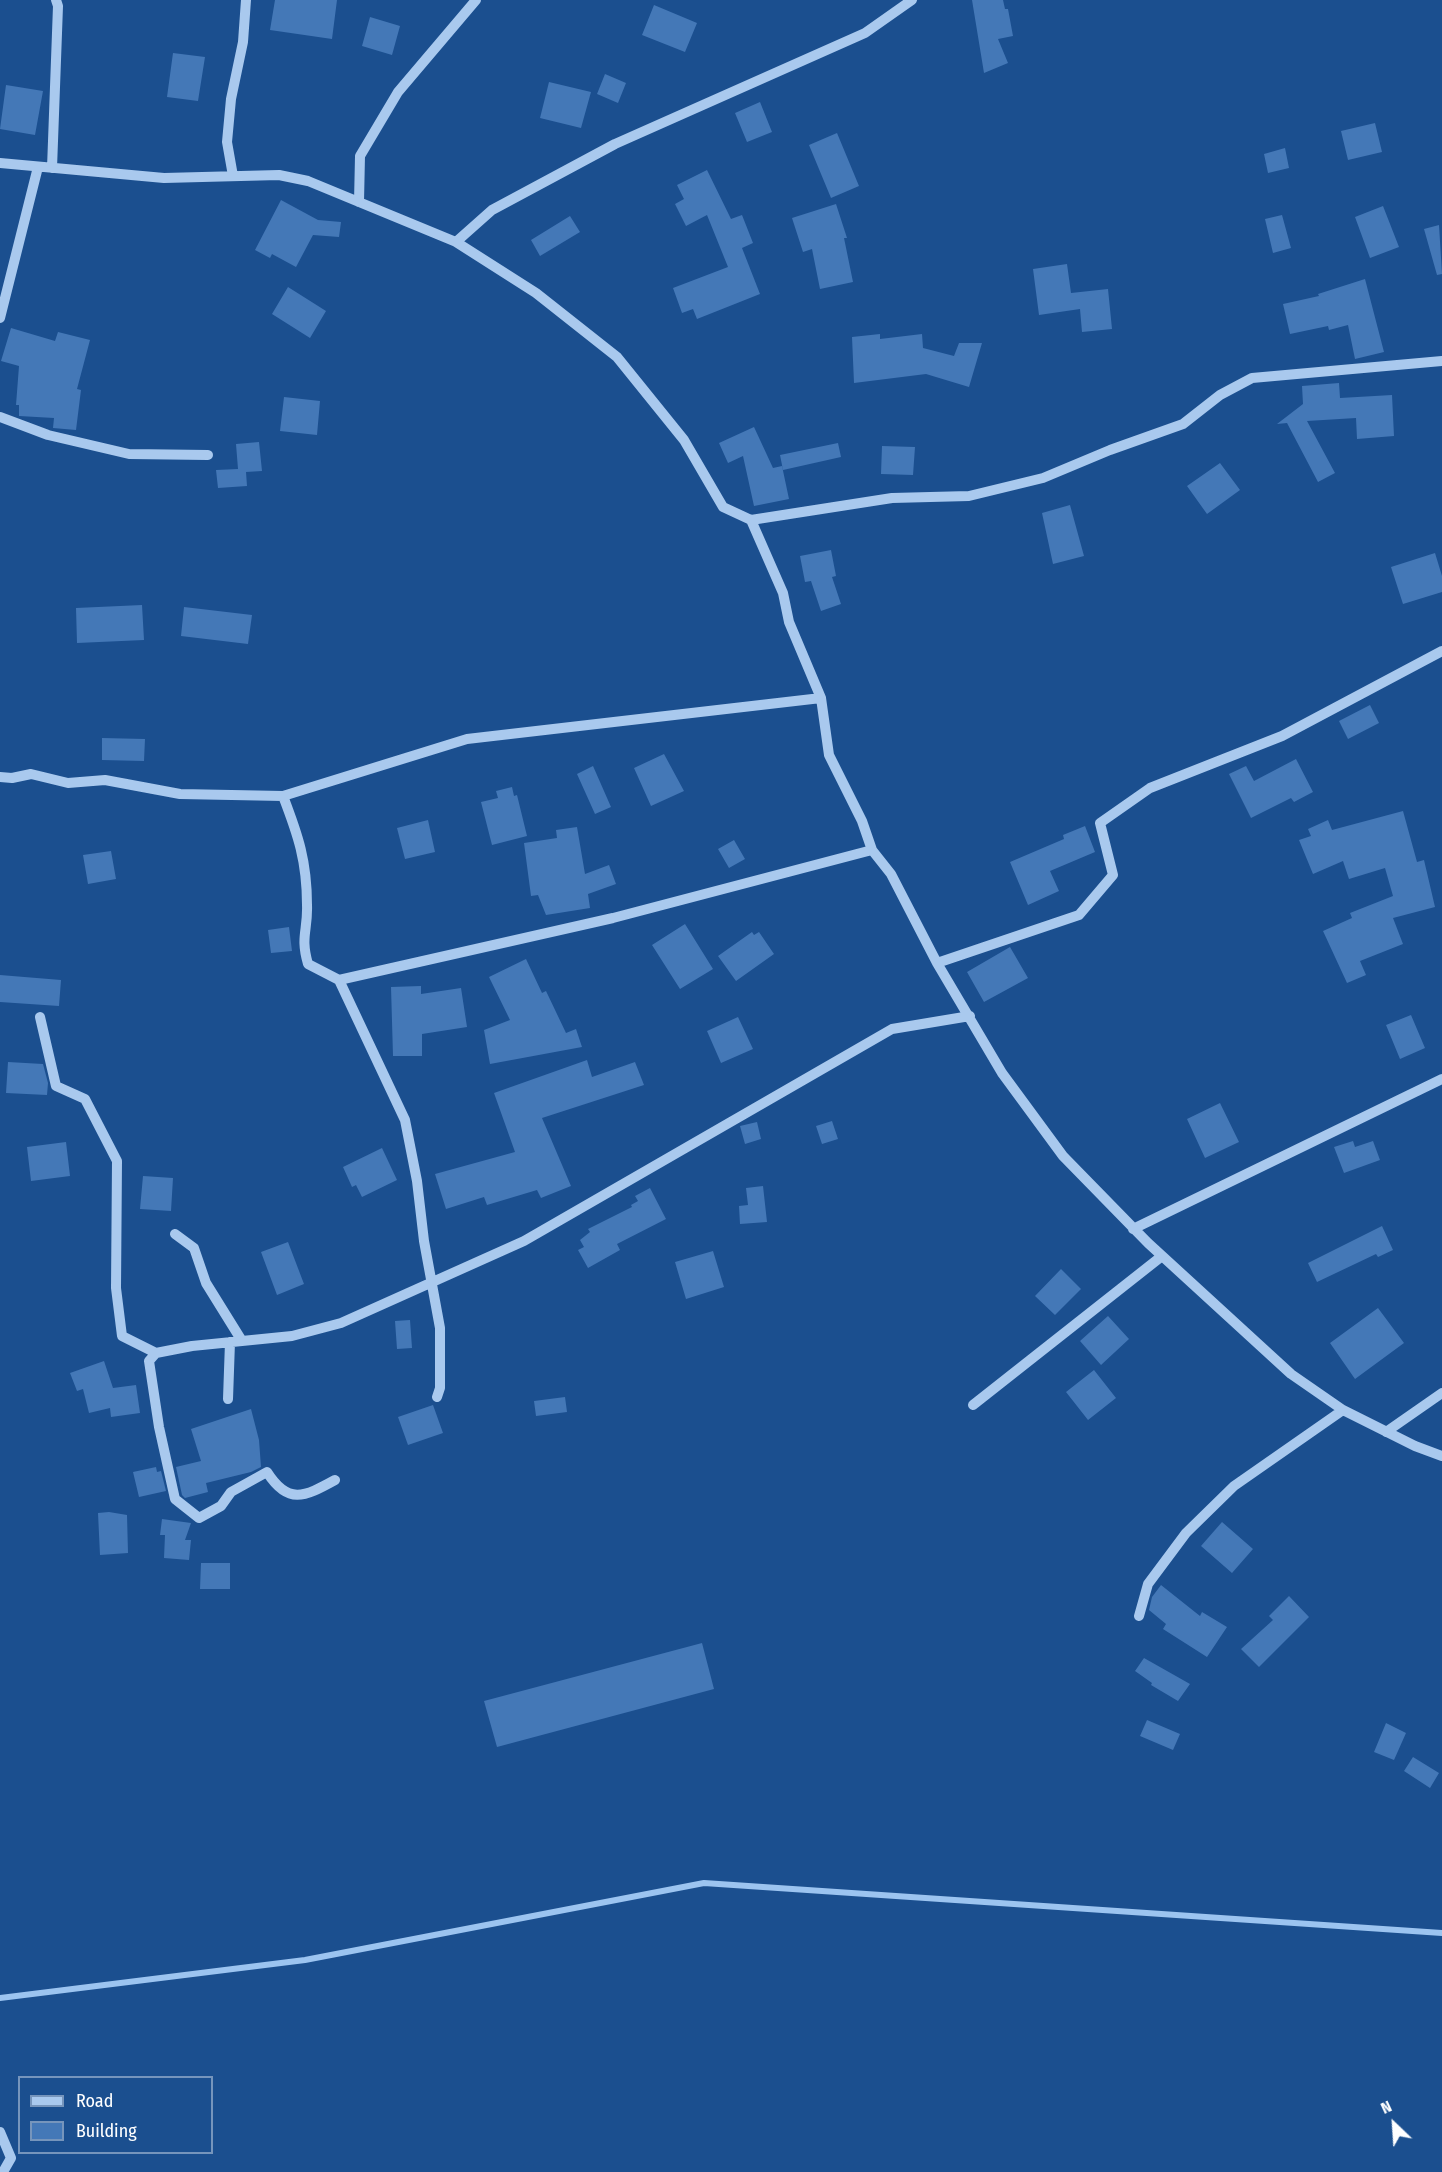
<!DOCTYPE html>
<style>
body{margin:0}
#map{position:relative;width:1442px;height:2172px;overflow:hidden;background:#1b4f8f;font-family:"Fira Sans Condensed",sans-serif}
canvas{display:block}
.legend{position:absolute;left:18px;top:2076px;width:195px;height:78px;box-sizing:border-box;background:#1b4f8f;border:2px solid #7695bc;margin:0;padding:8px 10px;list-style:none;font-size:18px;color:#fff}
.legend li{display:flex;align-items:center;gap:12px;height:30px}
.legend b{width:30px;border:2px solid #7695bc}
.north{position:absolute;left:1364px;top:2094px;width:60px;height:60px;-webkit-text-stroke:4px #1b4f8f;paint-order:stroke;rotate:335deg;font-size:16px;font-weight:700;line-height:24px;text-align:center;color:#fff}
.north::after{content:'';display:block;margin:auto;width:21px;height:27px;background:#fff;clip-path:polygon(50% 0,100% 100%,50% 72%,0 100%)}
</style>
<div id="map">
<canvas width="1442" height="2172"></canvas>
<ul class="legend">
<li><b style="height:8px;background:#a9c9ee"></b>Road</li>
<li><b style="height:16px;background:#4478b7"></b>Building</li>
</ul>
<div class="north">N</div>
</div>
<script>
const ctx = document.querySelector('canvas').getContext('2d');
ctx.lineJoin = 'round';
function strokePath(path, color, width, dash) {
  ctx.strokeStyle = color;
  ctx.lineWidth = width;
  ctx.lineCap = dash ? 'butt' : 'round';
  ctx.setLineDash(dash || []);
  ctx.stroke(path);
}
function paint(path, color) {
  ctx.fillStyle = color;
  ctx.fill(path, 'evenodd');
}
strokePath(new Path2D(`
 M0 1998 305 1960 704 1883 1442 1933`), '#9cc4f0', 6);
paint(new Path2D(`
 M275 0H337L332 39 270 30Z
 M972 0H1003L1005 9H1008L1013 36 998 39 1008 63 984 73Z
 M654 5 697 23 685 52 642 35Z
 M370 17 400 26 392 55 362 46Z
 M173 53 205 57 198 101 167 97Z
 M605 74 626 83 618 103 597 94Z
 M549 82 591 92 581 128 540 118Z
 M6 85 43 91 35 135 0 129Z
 M760 102 772 132 747 142 735 113Z
 M1375 123 1382 152 1348 160 1341 131Z
 M837 133 859 186 831 198 809 145Z
 M1285 148 1289 168 1268 173 1264 154Z
 M707 170 731 219 742 215 753 243 742 248 760 294 697 319 693 309 682 313 673 288 728 267 707 215 686 226 675 204 684 199 677 185Z
 M281 200 318 220 341 222 339 237 313 235 296 267 272 254 270 258 255 250Z
 M836 204 847 238H844L853 282 820 289 812 249 803 252 792 218Z
 M1383 206 1399 247 1370 258 1355 217Z
 M1282 215 1291 248 1273 253 1265 219Z
 M570 216 580 232 540 256 531 240Z
 M1439 225 1442 274 1437 275 1424 229Z
 M1067 264 1071 293 1108 289 1112 329 1082 332 1080 309 1039 315 1033 269Z
 M1365 279 1384 352 1355 359 1348 325 1329 330 1328 326 1290 334 1283 304 1319 296 1318 294Z
 M288 287 326 311 310 338 272 314Z
 M11 328 55 341 58 332 90 340 77 389 81 390 76 430 53 428 54 418 19 416V405H16L19 366 1 361Z
 M880 334V339L922 334 923 348 954 356 959 343H982L969 387 926 374 854 383 852 337Z
 M1339 383 1340 398 1392 395 1394 436 1357 439 1356 418 1307 421 1335 473 1318 482 1287 423 1277 424 1303 404 1302 386Z
 M284 397 320 401 317 435 280 431Z
 M754 427 773 468 782 466 789 499 754 506 743 456 728 463 719 443Z
 M259 442 262 471 246 472 247 486 218 488 216 470 238 469 236 444Z
 M838 443 841 457 783 470 780 455Z
 M882 446 915 447 913 475 881 474Z
 M1220 463 1240 490 1207 514 1187 486Z
 M1070 505 1084 556 1053 564 1042 513Z
 M831 550 836 576 832 577 841 604 821 611 811 581 805 582 800 556Z
 M1435 553 1442 576V592L1403 604 1391 567Z
 M142 605 144 640 77 643 76 608Z
 M184 607 252 615 248 644 181 636Z
 M1370 705 1379 723 1348 739 1339 721Z
 M102 738 145 739 144 761 102 760Z
 M664 754 684 791 651 806 634 768Z
 M1296 759 1313 792 1294 802 1291 798 1251 818 1229 774 1246 766 1254 781Z
 M593 766 611 807 595 814 577 774Z
 M512 787 514 796 517 795 527 836 492 845 481 802 498 798 496 791Z
 M1403 811 1417 862 1424 860 1435 907 1393 918 1403 944 1360 961 1366 975 1347 983 1323 931 1352 918 1350 913 1393 896 1385 868 1349 879 1343 861 1313 874 1299 840 1311 836 1308 829 1328 820 1332 830Z
 M428 820 435 852 405 859 397 828Z
 M1085 826 1095 852 1050 871 1059 891 1028 905 1010 862 1064 839 1063 835Z
 M577 827 585 874 609 865 616 884 588 894 590 908 546 915 538 895 531 896 524 843 557 838 556 830Z
 M734 840 745 859 729 868 718 849Z
 M111 851 116 879 88 884 83 855Z
 M685 924 713 969 680 989 652 945Z
 M289 927 292 951 271 953 268 930Z
 M752 932 754 935 759 932 774 954 736 981 718 956Z
 M1010 947 1028 978 984 1002 967 972Z
 M526 959 542 993 546 991 566 1033 576 1029 582 1047 490 1064 484 1030 510 1020 489 977Z
 M0 975 61 980 59 1006 0 1002Z
 M421 986V994L461 988 467 1027 422 1034V1056H393L391 987Z
 M1411 1015 1425 1048 1400 1059 1386 1025Z
 M738 1017 753 1049 721 1063 707 1031Z
 M587 1060 592 1077 635 1062 644 1085 542 1118 571 1186 541 1198 537 1190 487 1205 484 1197 446 1209 435 1174 515 1152 494 1093Z
 M8 1062 43 1064 48 1083 47 1095 6 1093Z
 M1220 1103 1239 1142 1205 1158 1187 1119Z
 M832 1121 838 1139 822 1144 816 1126Z
 M757 1122 761 1139 745 1144 740 1126Z
 M1353 1141 1355 1147 1373 1141 1380 1160 1344 1173 1334 1147Z
 M66 1142 70 1176 31 1181 27 1147Z
 M382 1148 397 1180 362 1197 356 1185 352 1187 343 1167Z
 M143 1176 173 1178 171 1211 140 1209Z
 M763 1186 767 1222 740 1224 739 1206 748 1205 746 1188Z
 M650 1188 666 1219 617 1244 620 1250 588 1268 578 1250 584 1247 580 1240 590 1232 588 1229 632 1207 631 1205 638 1201 635 1196Z
 M1382 1226 1393 1250 1378 1257 1376 1254 1317 1282 1308 1263Z
 M288 1242 304 1284 277 1295 261 1252Z
 M713 1251 724 1287 686 1299 675 1262Z
 M1061 1269 1081 1289 1055 1315 1035 1296Z
 M1378 1308 1404 1343 1355 1379 1330 1343Z
 M1108 1316 1129 1339 1101 1365 1080 1341Z
 M410 1320 412 1348 397 1349 395 1321Z
 M104 1361 113 1388 136 1385 140 1413 111 1417 110 1408 89 1413 83 1389 77 1391 70 1373Z
 M1094 1370 1116 1398 1088 1420 1066 1392Z
 M565 1397 567 1412 536 1416 534 1401Z
 M433 1405 443 1433 408 1445 398 1417Z
 M251 1409 259 1440 261 1467 251 1472 206 1483 208 1492 185 1498 182 1495 176 1467 201 1461 191 1429Z
 M156 1467 157 1472 161 1471 166 1491 139 1497 133 1472Z
 M109 1512 127 1515 128 1553 100 1555 98 1513Z
 M162 1519 191 1523 185 1540H191L189 1560 164 1558 165 1535H160Z
 M1222 1522 1253 1549 1232 1573 1201 1546Z
 M201 1563H230V1589H200Z
 M1161 1585 1200 1616 1202 1612 1227 1627 1207 1657 1163 1629 1166 1624 1149 1610 1152 1597Z
 M1289 1596 1309 1617 1259 1667 1241 1649 1273 1620 1269 1616Z
 M702 1643 714 1689 497 1747 484 1701Z
 M1144 1658 1190 1684 1178 1701 1151 1685 1152 1683 1135 1671Z
 M1147 1720 1180 1734 1173 1750 1140 1736Z
 M1386 1723 1406 1733 1394 1760 1374 1752Z
 M1413 1757 1439 1773 1430 1788 1404 1771Z`), '#4478b7');
strokePath(new Path2D(`
 M0 163 164 178 279 175 308 181 456 242 536 293 617 357 684 440 723 507 751 520 892 498 969 496 1043 478 1110 450 1183 424 1220 395 1252 378 1442 361
 M52 168 58 6 56 0
 M233 176 227 142 231 99 243 42 246 0
 M359 202 360 156 398 92 476 0
 M456 242 492 210 615 144 865 33 912 0
 M0 318 38 167
 M0 417 48 435 129 454 208 455
 M751 520 783 593 789 622 821 698 829 755 862 821 872 850 891 874 937 963 1002 1073 1063 1156 1148 1243 1291 1374 1343 1410 1415 1446 1442 1456
 M0 777 12 778 31 774 68 783 105 780 180 794 283 796 467 739 821 698
 M283 796C298 835 307 861 307 905 308 931 300 936 308 964L339 980 405 1120 417 1181 424 1241 440 1328V1388L437 1397
 M937 963 1079 915 1113 875 1100 823 1150 788 1282 736 1442 651
 M339 980 613 918 872 850
 M40 1017 56 1086 85 1099 117 1161 116 1288 122 1336 156 1353
 M1133 1229 1442 1079
 M175 1234 194 1248 206 1283 242 1341
 M228 1399 230 1342
 M973 1405 1162 1256
 M1386 1432 1442 1393
 M335 1480C304 1497 288 1505 267 1472L231 1492 221 1506 199 1518 175 1499 159 1427 149 1361 156 1353 192 1346 292 1336 341 1323 524 1241 892 1029 970 1016
 M1139 1616 1148 1584 1186 1533 1234 1486 1343 1410
 M0 2132 11 2158 3 2172`), '#a9c9ee', 10);
</script>
